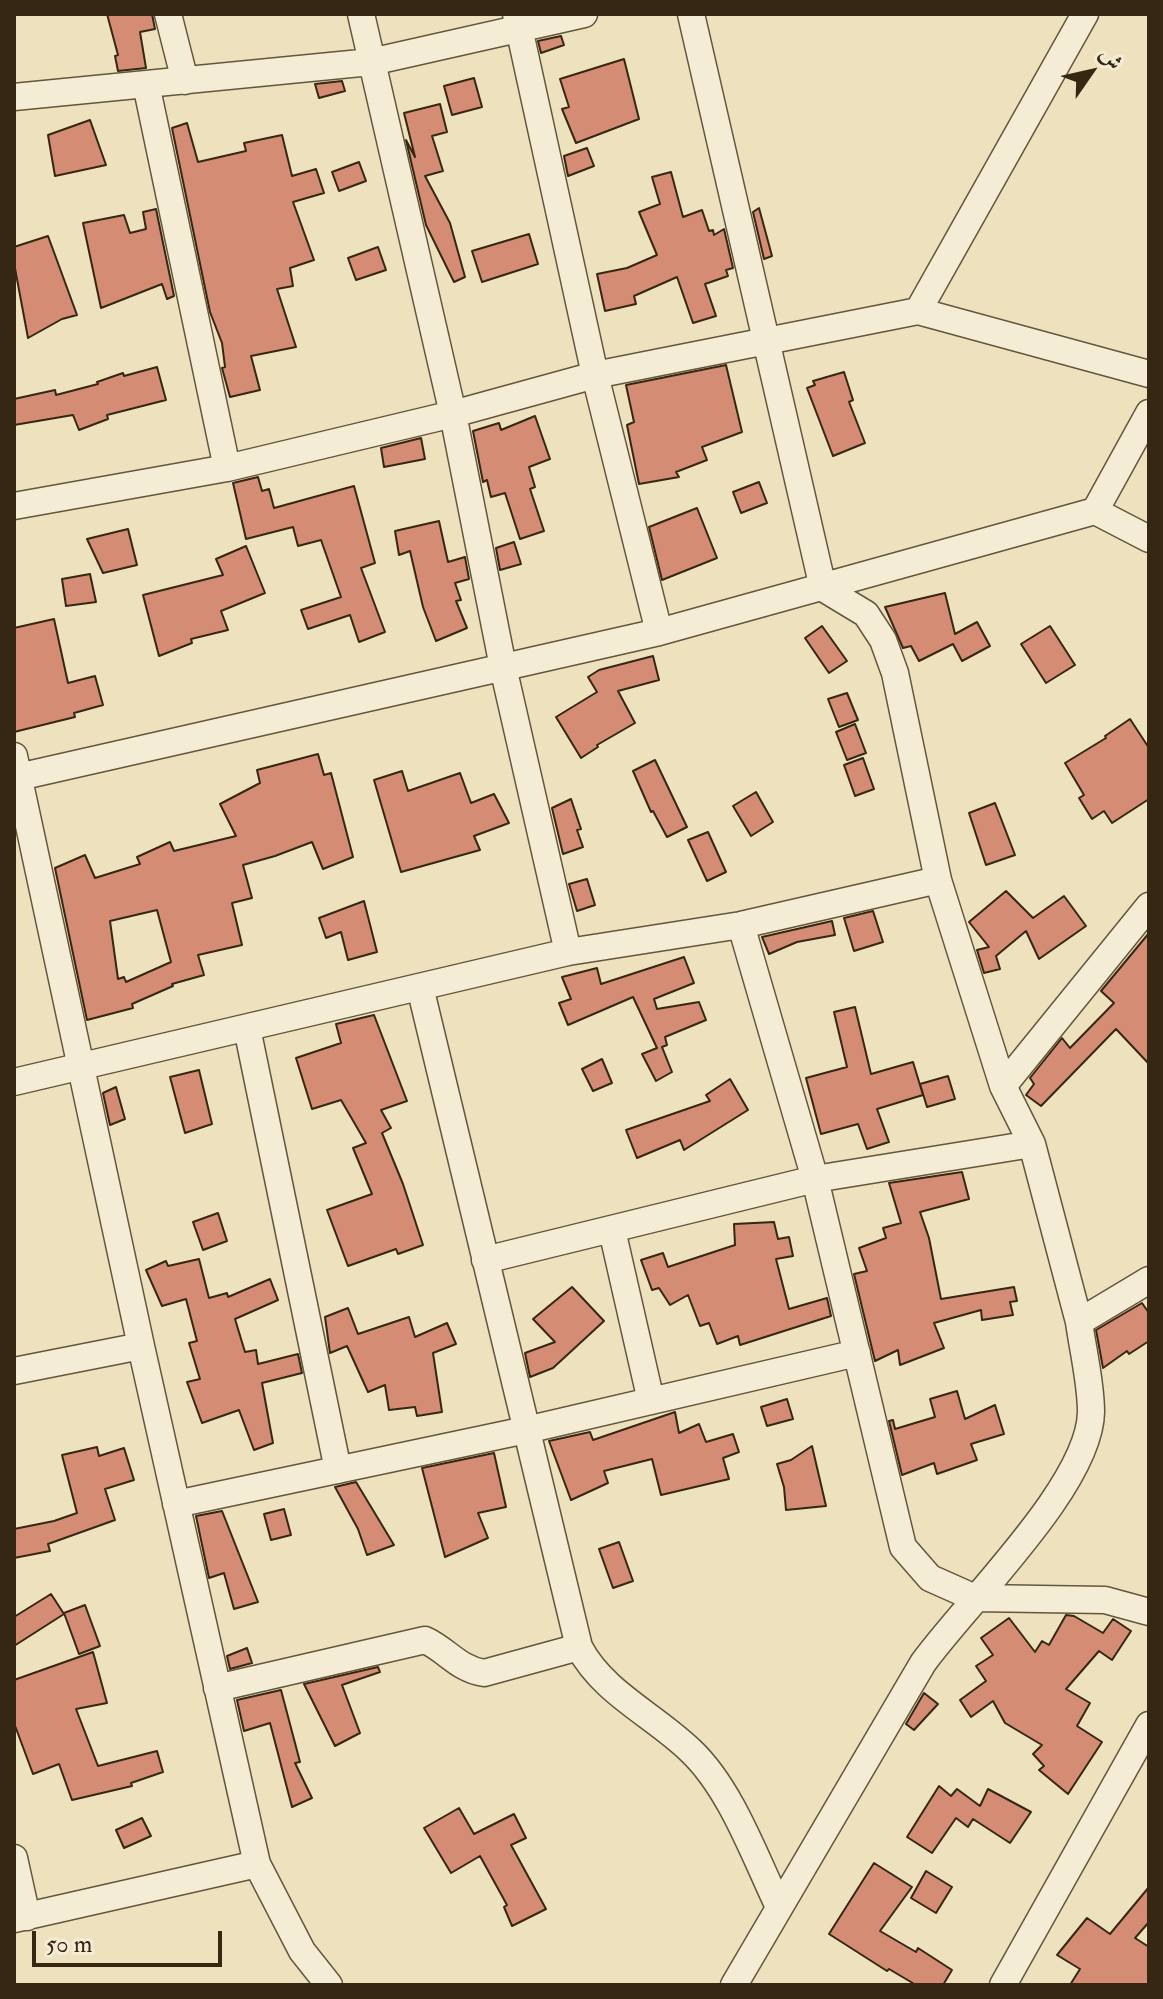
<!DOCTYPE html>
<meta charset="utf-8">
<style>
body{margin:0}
#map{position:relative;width:1163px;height:1999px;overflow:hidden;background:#eee1be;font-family:"IM FELL Double Pica",Amiri,serif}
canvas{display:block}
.frame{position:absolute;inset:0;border:16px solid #362712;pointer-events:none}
.north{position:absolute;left:1051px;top:32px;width:80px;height:80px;-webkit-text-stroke:6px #f4ecd5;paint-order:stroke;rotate:56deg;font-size:22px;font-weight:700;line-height:32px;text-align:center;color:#362712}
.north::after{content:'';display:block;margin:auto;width:28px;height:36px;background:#362712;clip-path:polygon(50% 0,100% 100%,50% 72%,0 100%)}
.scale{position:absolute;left:32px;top:1931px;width:190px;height:36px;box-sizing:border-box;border:4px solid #362712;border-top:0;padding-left:10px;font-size:24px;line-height:28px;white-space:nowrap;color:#362712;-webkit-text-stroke:6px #f4ecd5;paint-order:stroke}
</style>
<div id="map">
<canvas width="1163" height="1999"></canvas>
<div class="frame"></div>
<div class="north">ش</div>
<div class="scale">50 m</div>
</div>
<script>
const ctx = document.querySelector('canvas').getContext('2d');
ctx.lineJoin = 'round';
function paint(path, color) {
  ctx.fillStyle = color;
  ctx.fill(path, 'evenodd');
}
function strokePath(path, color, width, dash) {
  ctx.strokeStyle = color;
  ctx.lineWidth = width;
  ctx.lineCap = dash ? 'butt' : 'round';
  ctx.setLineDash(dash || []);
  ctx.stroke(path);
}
const building = new Path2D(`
 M107 14H152L155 29 140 32 146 68 118 71 115 56 118 55Z
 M561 36 564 45 541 53 538 41Z
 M624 59 639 119 576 143 562 109 569 107 560 79Z
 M474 78 482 107 452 115 444 86Z
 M342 81 345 91 319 98 315 84Z
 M440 104 447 132 432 136 443 171 425 176 450 223 465 277 454 282 426 225 406 140 415 157 404 113Z
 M90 120 106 165 55 176 48 135Z
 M187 123 198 162 246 151 244 143 282 135 292 176 316 169 324 193 293 202 314 260 290 268 293 286 277 289 296 347 251 356 260 390 230 397 222 368 225 367 222 343 210 312 172 128Z
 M587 148 594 166 568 176 564 156Z
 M359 162 366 181 339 191 332 172Z
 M671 172 683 217 702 210 709 231 713 230 714 235 724 229 733 268 726 270 728 276 705 284 716 316 693 323 677 277 634 296 636 304 605 311 597 274 627 268 657 255 639 212 660 204 652 177Z
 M759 208 772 256 764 259 753 212Z
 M156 209 174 296 167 299 162 284 101 308 83 223 124 215 130 233 146 229 143 212Z
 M529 234 538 264 482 282 472 251Z
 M48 236 77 315 62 319 28 338 14 263V247Z
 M378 247 386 270 356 280 348 258Z
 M726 365 742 432 702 447 707 460 676 472 679 477 639 484 627 425 634 422 626 385Z
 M157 367 166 400 107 415 108 419 79 430 73 415 14 425V399L55 390 56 395 98 384 97 382 123 373 124 376Z
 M844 372 853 400 849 402 865 443 833 456 807 388 815 385 813 381Z
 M535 416 550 459 529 467 535 487 530 489 544 531 520 539 505 493 491 497 487 480 483 482 473 431 499 423 501 430Z
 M421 438 425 459 384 467 381 448Z
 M258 477 262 491 269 489 274 508 354 486 375 563 361 568 385 632 359 642 350 615 308 629 301 610 341 597 321 540 298 546 293 527 246 539 233 483Z
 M759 482 767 503 741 513 733 492Z
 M697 508 717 558 662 580 649 527Z
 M439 521 448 562 465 557 469 579 455 583 461 600 456 601 467 628 436 641 423 607 410 551 399 555 395 531Z
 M128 529 137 565 103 573 87 539Z
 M514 542 521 564 500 570 496 548Z
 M246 546 265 593 221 611 228 630 191 639 192 643 159 656 143 595 223 575 216 559Z
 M90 574 96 602 66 606 62 579Z
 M945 593 955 634 977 622 990 646 962 661 953 644 919 661 911 646 903 648 885 607Z
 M54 619 68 683 95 676 103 705 74 713 75 717 14 732V628Z
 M822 626 847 661 829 673 805 638Z
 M1050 626 1075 665 1046 683 1021 644Z
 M653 656 659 680 618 691 635 723 597 745 598 747 581 758 556 717 597 692 588 677 599 670Z
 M847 693 858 720 839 727 828 699Z
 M1130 719 1149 748V799L1112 823 1104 811 1092 819 1079 798 1084 795 1065 763 1106 738 1105 736Z
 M855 724 866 753 847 760 836 732Z
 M318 754 324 775 331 773 353 857 323 869 312 842 275 856 243 865 252 898 232 903 242 945 198 955 204 975 172 984 173 986 132 1004 133 1008 87 1020 55 868 85 855 95 878 140 864 137 857 170 842 174 851 236 836 220 804 260 783 257 770ZM157 910 171 962 126 982 124 977 118 979 110 921Z
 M863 758 874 789 855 796 844 765Z
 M655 760 687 827 667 837 653 811 651 812 633 771Z
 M402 771 408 791 460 773 471 803 494 794 509 823 474 836 480 850 401 872 374 780Z
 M756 792 773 822 751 836 733 806Z
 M571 799 581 829 577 830 583 847 563 854 552 808Z
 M995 803 1015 855 986 865 969 813Z
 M708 832 726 872 707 881 688 840Z
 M587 879 595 905 577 911 569 884Z
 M1006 891 1033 918 1064 896 1086 926 1039 959 1026 931 996 956 1000 969 984 973 977 950 989 947 969 922Z
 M364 901 377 952 348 960 341 932 326 938 319 918Z
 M873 911 883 942 854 951 844 918Z
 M832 921 835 935 797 942 769 954 762 937Z
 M1149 933V1064L1116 1029 1041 1106 1026 1095 1034 1084 1030 1078 1062 1038 1070 1048 1114 1003 1101 991Z
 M684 957 694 983 654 999 657 1009 699 1002 706 1020 665 1037 667 1045 662 1047 672 1072 656 1081 642 1054 657 1048 633 997 568 1025 559 1003 571 999 562 977 597 968 601 984Z
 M855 1007 871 1074 913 1062 923 1095 877 1109 889 1142 867 1149 858 1124 821 1134 806 1078 847 1067 834 1012Z
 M374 1015 407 1101 381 1110 391 1128 382 1133 403 1184 423 1245 398 1254 396 1249 348 1266 327 1210 372 1194 353 1148 366 1143 341 1100 312 1109 296 1058 341 1043 336 1024Z
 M602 1059 612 1083 593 1091 582 1069Z
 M199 1070 212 1124 185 1133 170 1077Z
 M948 1076 955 1099 927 1107 920 1084Z
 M730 1079 748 1110 684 1150 680 1140 637 1158 626 1130 710 1101 706 1095Z
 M116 1087 125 1119 110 1125 103 1093Z
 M962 1172 969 1199 920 1212 929 1238 941 1299 1014 1287 1017 1301 1010 1302 1013 1315 982 1320 981 1310 934 1323 944 1348 900 1365 898 1350 875 1361 854 1274 867 1271 859 1248 886 1238 883 1228 901 1223 889 1183Z
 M218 1213 227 1241 203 1250 193 1222Z
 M774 1222 778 1239 789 1237 793 1256 776 1259 789 1309 827 1298 831 1316 740 1345 738 1336 717 1344 709 1323 700 1326 688 1295 670 1305 659 1288 652 1290 641 1260 663 1253 668 1267 735 1245 734 1224Z
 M199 1259 209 1298 227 1293 228 1297 270 1279 278 1300 235 1319 245 1352 256 1350 258 1364 298 1354 302 1373 262 1383 273 1443 254 1450 239 1410 202 1423 187 1382 200 1379 189 1343 197 1341 186 1299 162 1306 146 1270 166 1261 168 1266Z
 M572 1287 604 1321 553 1368 530 1377 525 1353 555 1342 533 1319Z
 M1142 1303 1149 1313V1341L1129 1354 1127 1351 1103 1368 1096 1330Z
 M348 1308 358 1334 409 1317 415 1337 447 1323 456 1344 433 1353 442 1412 417 1416 415 1407 389 1410 385 1385 368 1392 347 1346 330 1353 325 1317Z
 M957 1391 965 1419 995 1405 1004 1434 971 1444 977 1460 937 1474 934 1463 902 1475 889 1421 893 1420 895 1429 935 1417 930 1399Z
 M787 1399 793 1419 767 1426 761 1407Z
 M675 1412 679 1433 699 1424 706 1442 733 1434 739 1452 723 1458 729 1479 661 1495 652 1459 604 1471 608 1483 571 1500 549 1441 590 1432 593 1440Z
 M812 1446 826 1506 786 1510 784 1487 777 1464 791 1460Z
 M97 1447 99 1456 124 1448 134 1480 105 1489 115 1520 48 1544 50 1551 14 1558V1529L54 1521 77 1513 62 1455Z
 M494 1453 506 1507 478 1513 488 1538 445 1557 422 1468Z
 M356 1482 394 1545 367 1555 358 1529 335 1487Z
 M284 1509 291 1535 271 1540 264 1514Z
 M222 1511 258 1602 234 1609 224 1573 209 1578 196 1516Z
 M619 1542 633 1581 613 1588 599 1549Z
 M51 1594 64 1614 14 1646V1617Z
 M85 1605 100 1646 79 1654 64 1613Z
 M1066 1615 1074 1616 1103 1633 1113 1619 1131 1631 1112 1660 1099 1651 1066 1689 1090 1703 1077 1726 1102 1742 1068 1794 1039 1770 1044 1766 1033 1754 1042 1745 1005 1723 993 1701 971 1717 960 1700 986 1681 976 1666 993 1655 981 1638 1009 1618 1035 1652 1042 1641 1049 1645Z
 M247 1648 252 1663 230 1669 227 1656Z
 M93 1652 107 1703 76 1709 98 1766 157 1751 163 1772 131 1783 132 1786 72 1800 59 1764 33 1774 14 1723V1680Z
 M378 1667 380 1672 342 1685 360 1733 335 1746 304 1684Z
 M281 1690 300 1762 295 1763 312 1798 292 1807 270 1723 244 1731 237 1700Z
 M924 1693 938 1704 914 1730 906 1724Z
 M939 1786 951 1796 957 1789 980 1806 988 1789 1031 1812 1010 1843 973 1819 968 1827 956 1818 932 1853 907 1837Z
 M459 1808 474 1834 514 1814 526 1838 511 1845 546 1909 512 1926 504 1907 507 1905 480 1856 451 1873 424 1828Z
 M142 1818 151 1836 124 1848 116 1830Z
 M874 1863 912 1887 880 1931 916 1952 918 1948 952 1970 943 1985H916L889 1969 887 1971 829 1934Z
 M926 1871 952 1887 936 1913 911 1898Z
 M1149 1887V1922L1135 1938 1149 1947V1985H1070L1080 1969 1057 1955 1087 1918 1110 1934Z`);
paint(building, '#d48c74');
strokePath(building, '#362712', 2);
const minor = new Path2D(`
 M168 14 185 81
 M361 14 453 414 503 667 568 952
 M516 14 595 375 659 632
 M691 14 823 588 866 614 883 640 895 673 938 880 1003 1086 1032 1144 1079 1322
 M146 84 227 468
 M14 97 371 62 584 14
 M918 311 1085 14
 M14 506 227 468 453 414 595 375 918 311 1149 374
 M1095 511 1149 539
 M14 756 141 1346 257 1864 302 1951 329 1985
 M14 778 659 632 1095 511 1149 413
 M741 925 815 1179 903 1547 930 1578 975 1598 1105 1600 1149 1612
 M420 987 579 1647C603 1693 654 1715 691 1751 731 1789 755 1857 779 1907
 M247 1028 338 1470
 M14 1082 568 952 741 925 938 880
 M1003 1086 1149 906
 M612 1230 651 1401
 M485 1260 815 1179 1032 1144
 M14 1371 141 1346
 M176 1504 526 1430 857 1353
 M217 1688 425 1640C447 1650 458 1669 484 1673L579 1647
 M14 1858 27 1917
 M14 1919 257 1864
 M734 1985 923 1663C967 1602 1090 1485 1091 1412 1091 1383 1083 1351 1079 1322L1149 1280
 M1003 1985 1149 1725`);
strokePath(minor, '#64563d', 29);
strokePath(minor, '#f4ecd5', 26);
</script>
